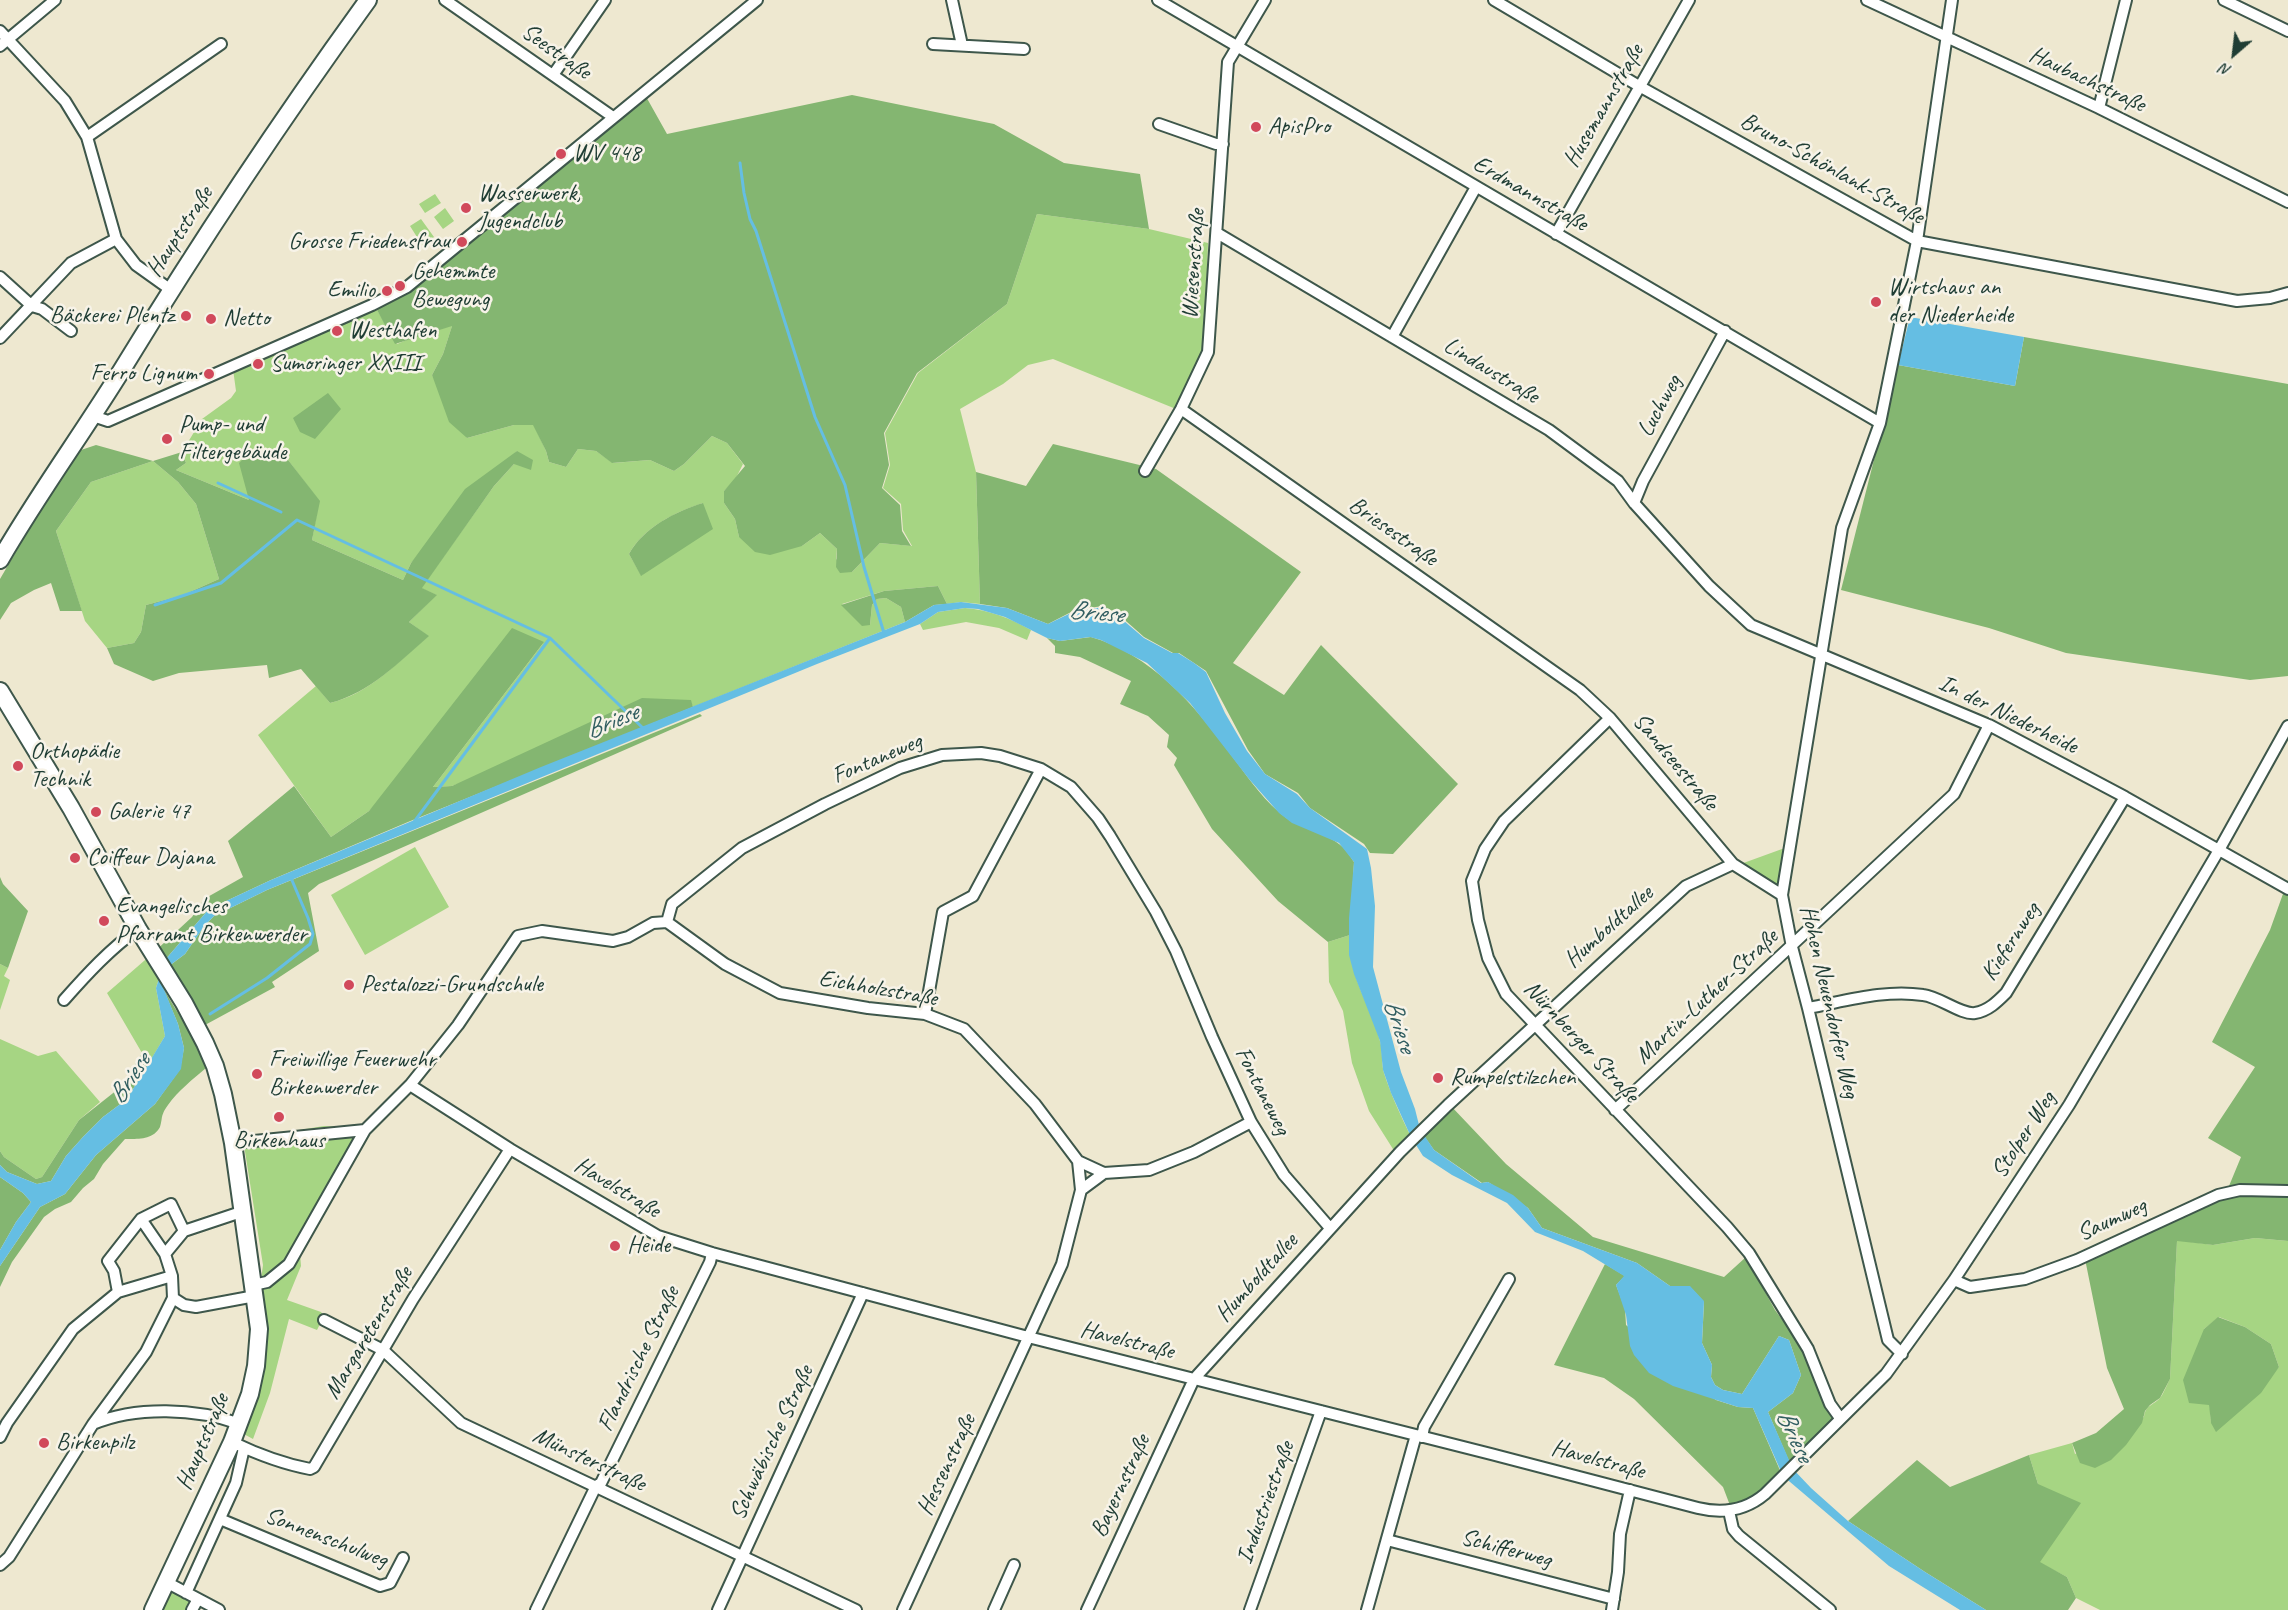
<!DOCTYPE html>
<meta charset="utf-8">
<style>
body{margin:0}
#map{position:relative;width:2288px;height:1610px;overflow:hidden;background:#eee8d0;font-family:Caveat,sans-serif}
canvas{display:block}
.north{position:absolute;left:2204px;top:24px;width:60px;height:60px;-webkit-text-stroke:4px #f7f3e8;paint-order:stroke;rotate:208deg;font-size:16px;font-weight:700;line-height:24px;text-align:center;color:#1f3d34}
.north::after{content:'';display:block;margin:auto;width:21px;height:27px;background:#1f3d34;clip-path:polygon(50% 0,100% 100%,50% 72%,0 100%)}
</style>
<div id="map">
<canvas width="2288" height="1610"></canvas>
<div class="north">N</div>
</div>
<script>
const ctx = document.querySelector('canvas').getContext('2d');
ctx.lineJoin = 'round';
function paint(path, color) {
  ctx.fillStyle = color;
  ctx.fill(path, 'evenodd');
}
function strokePath(path, color, width, dash) {
  ctx.strokeStyle = color;
  ctx.lineWidth = width;
  ctx.lineCap = dash ? 'butt' : 'round';
  ctx.setLineDash(dash || []);
  ctx.stroke(path);
}
function drawText(font, color, halo, rows, align = 'center') {
  ctx.font = font + ' Caveat,sans-serif';
  ctx.lineWidth = 5;
  ctx.setLineDash([]);
  ctx.textBaseline = 'middle';
  ctx.strokeStyle = halo;
  ctx.fillStyle = color;
  for (const [text, x, y, turn = 0] of rows) {
    ctx.save();
    ctx.translate(x, y);
    ctx.rotate((+turn || 0) * Math.PI / 180);
    ctx.textAlign = isNaN(turn) ? turn : align;
    if (halo) ctx.strokeText(text, 0, 0);
    ctx.fillText(text, 0, 0);
    ctx.restore();
  }
}
paint(new Path2D(`
 M435 194 441 203 425 213 419 204Z
 M445 208 454 221 443 229 434 217Z
 M1037 214 1149 229 1208 243 1204 349 1176 409 1053 359 1028 365 1003 384 960 409 976 472 980 604 961 602 947 604 938 586 884 591 842 604 862 625H870L872 605 877 599 886 598 901 607 905 622 693 707 690 700 452 786 433 787 544 642 369 811 331 837 258 735 316 686 330 703C369 694 398 662 428 636L409 622 436 595 421 588 494 486 514 464 517 451 411 563 403 580 312 540 319 501 285 456 252 459 249 500 176 470 186 463 182 452 202 419 231 398 236 391 233 369 376 308 397 344 454 320 443 354 432 375 467 438 514 425H534L546 451 549 462 566 467 578 449 596 451 613 463 650 460 674 471 684 464 712 436 727 443 743 464 735 480 724 491V503L735 519 739 537 802 546 820 533 837 549 836 559 852 572 880 543 912 546 903 530 901 504 883 488 890 465 885 433 918 373 1007 304ZM703 503 642 575H641L629 554C643 528 675 512 703 503Z
 M421 219 434 237 422 245 410 226Z
 M153 461 178 482 196 504 219 579 183 595 146 605 141 632 134 643 107 648 85 621 56 531 91 482Z
 M965 608C989 610 1010 618 1031 630L1027 640 999 628 966 622 923 630 920 624 938 612Z
 M415 847 449 907 365 955 331 895Z
 M1782 849H1788L1780 890 1738 865Z
 M1350 935C1348 979 1370 1001 1380 1041 1383 1051 1381 1062 1384 1073 1391 1095 1401 1116 1411 1137L1398 1157 1369 1111 1352 1063 1343 1011 1329 982 1328 942Z
 M152 954 165 960 156 988 165 1036 152 1058H148L142 1053 107 993Z
 M0 964 8 968 4 976 10 980 0 1010Z
 M0 1039 38 1056 56 1051 100 1102 79 1120 42 1177 36 1179 4 1157 0 1151Z
 M324 1126 365 1128 300 1254 301 1266 287 1300 321 1312 324 1316 317 1330 289 1319 270 1393 253 1439 240 1432 263 1265 243 1139Z
 M2255 1238 2288 1241V1610H2100L2076 1598 2067 1577 2040 1563 2038 1484 2029 1455 2072 1443 2075 1454 2144 1417C2145 1405 2154 1405 2160 1398 2164 1393 2167 1384 2170 1379L2177 1240 2213 1245ZM2219 1317 2245 1327 2271 1344 2279 1367 2211 1423 2204 1329Z
 M168 1588 200 1605 197 1610H158Z`), '#a6d583');
paint(new Path2D(`
 M644 93 667 134 852 95 994 124 1064 163 1140 174 1149 229 1037 214 1007 304 917 373 884 433 889 465 882 488 900 505 902 531 911 546 880 543 852 572 840 573 836 567 837 549 820 533 802 546 770 555 755 552 739 537 735 519 724 503V491L745 466 727 443 712 436 684 464 674 471 650 460 612 463 596 451 578 449 566 467 549 462 546 451 533 425H514L467 438 449 422 432 375 443 354 452 326 395 344 376 308Z
 M2024 337 2288 384V676L2250 680 2066 653 1989 628 1841 590 1898 365 2015 386Z
 M328 393 341 409 315 439 300 432 293 418Z
 M1053 444 1156 469 1301 572 1233 663 1284 695 1321 645 1458 784 1393 854 1370 853 1364 844 1310 808 1298 793 1265 774 1248 750 1206 671 1179 653H1173L1144 637 1118 614 1103 606 1075 610 1048 624 1007 608 980 604 976 472 1026 486Z
 M96 445 153 461 182 452 186 463 176 470 249 500 239 463 246 456 252 459 285 456 320 501 312 540 403 580 411 563 465 489 517 451 533 460 531 470 514 464 494 486 422 588 437 595 409 622 429 636C399 662 370 693 330 703L301 669 269 678 267 665 179 673 153 681 114 664 107 648 134 643 141 632 146 605 183 595 219 579 196 504 178 482 153 461 91 482 56 531 82 611H60L51 583 34 590 11 603 0 620V579L49 495 81 450Z
 M703 503 713 529 641 576 629 554C643 528 676 511 703 503Z
 M938 586 947 604 934 605 905 622 901 607 886 598 877 599 872 605 870 625 862 626 841 605 884 591Z
 M512 628 544 642 433 787 452 786 642 698 691 700 693 707 408 822 271 880 209 909 165 960 152 954 192 917 204 899 243 877 228 841 294 786 331 837 369 811Z
 M1091 637C1150 654 1194 704 1229 752 1245 773 1259 795 1279 812 1296 828 1321 830 1339 844 1346 849 1350 856 1354 862L1350 935 1328 942 1278 901 1212 829 1174 765 1177 758 1167 747 1169 735 1148 716 1120 704 1131 681 1080 657 1055 653V646L1047 638 1060 641Z
 M700 714 702 716 319 884 308 893 319 951 272 982 275 987 205 1025 169 966 185 954 205 925 214 916 267 890Z
 M0 877 3 884 28 911 8 968 0 964Z
 M2288 880V1241L2255 1238 2213 1245 2177 1241 2170 1379 2160 1398 2150 1405 2145 1411 2142 1423 2126 1445 2111 1460 2095 1468 2080 1463 2072 1443 2096 1433 2124 1409 2107 1368 2084 1254 2229 1186 2241 1157 2208 1138 2255 1067 2212 1042 2270 930Z
 M163 988 191 1035 206 1068C193 1079 178 1091 168 1105 160 1116 163 1118 160 1127 153 1140 138 1139 125 1139L103 1164 94 1179 83 1188 71 1202 55 1209 44 1217 12 1262 0 1287V1266L40 1207 65 1194 96 1155 155 1104 180 1069 184 1048 178 1024Z
 M142 1053 148 1058H152L127 1099 103 1117 83 1137 66 1156 51 1181 37 1184 7 1172 0 1165V1151L4 1157 36 1179 42 1177 79 1120 122 1086Z
 M1450 1105 1506 1164 1593 1237 1724 1277 1746 1257 1775 1310 1811 1359 1838 1418 1791 1466 1768 1412 1793 1393 1801 1375 1789 1340 1779 1336 1742 1394 1723 1390 1715 1385 1711 1377 1712 1365 1702 1343 1704 1302 1690 1287 1670 1286 1637 1263 1542 1228 1528 1208 1488 1182 1482 1183 1434 1150 1422 1133Z
 M0 1177 23 1193 31 1202 16 1222 0 1250Z
 M1605 1264 1625 1276 1616 1285 1625 1308 1626 1325 1716 1400 1738 1407 1753 1408 1782 1475 1764 1493 1731 1508 1723 1487 1634 1399 1604 1378 1554 1365Z
 M2218 1317 2245 1327 2271 1344 2279 1367 2261 1393 2216 1432 2211 1423 2209 1405 2189 1403 2183 1380 2204 1329Z
 M2029 1455 2038 1484 2081 1503 2040 1562 2067 1577 2076 1598 2068 1610H1986L1925 1572 1848 1521 1917 1460 1950 1487Z`), '#84b671');
paint(new Path2D(`
 M1910 317 2024 337 2015 386 1898 365Z
 M961 602 1007 608 1048 624 1075 611 1104 607 1117 615 1144 638 1172 653H1178L1194 663 1206 672 1225 713 1247 751 1265 774 1297 794 1310 808 1367 849 1371 868 1375 906 1373 967 1401 1072 1415 1109 1420 1129 1434 1150 1481 1183 1488 1182 1513 1195 1528 1208 1542 1228 1637 1263 1670 1286H1690L1704 1301 1702 1343 1712 1365 1711 1377 1715 1385 1723 1390 1742 1394 1779 1336 1789 1340 1801 1375 1793 1393 1768 1412 1793 1469 1811 1488 1848 1521 1925 1572 1986 1610H1960L1889 1566 1783 1476 1753 1408 1738 1407 1673 1386 1649 1373 1634 1355 1630 1346 1626 1315 1616 1285 1624 1276 1583 1251 1535 1232 1507 1203 1452 1175 1423 1156 1411 1137 1391 1093 1383 1070 1380 1041 1354 974 1349 955V918L1354 862 1339 843 1292 823 1279 813 1249 779 1190 703 1147 663 1101 640 1090 637 1060 641 1047 638 1005 617 978 609 965 608 938 612 920 624 817 664 267 890 214 916 205 925 185 954 169 966 163 987 178 1024 184 1048 181 1069 155 1104 96 1155 65 1194 40 1207 0 1266V1250L16 1222 31 1202 23 1193 0 1177V1165L7 1172 37 1184 51 1181 66 1156 83 1137 103 1117 127 1099 165 1036 156 988 165 960 209 909 271 880 541 767 905 622 934 605Z`), '#65bee3');
strokePath(new Path2D(`
 M740 163 744 193 750 219 756 231 815 417 845 485 864 567 884 633
 M218 483 281 512
 M155 605 221 583 297 520 550 638 645 730
 M414 822 550 638
 M210 1014 267 978 310 944 313 934 308 918 291 878`), '#65bee3', 3);
const street = new Path2D(`
 M445 0 613 117
 M952 0 962 45
 M1158 0 1880 423
 M1494 0 1639 86 1917 241 2237 301 2270 298 2288 293
 M1867 0 2099 108 2288 202
 M2224 0 2288 31
 M0 31 65 101 87 137 116 239 136 265 171 290
 M933 44 1024 49
 M0 46 55 0
 M553 75 605 0
 M2099 108 2126 0
 M1159 124 1216 144H1223
 M87 137 221 44
 M1217 233 1549 430 1618 481 1634 503 1709 586 1751 625 1989 725 2125 797 2288 889
 M1556 234 1689 0
 M0 277 32 306 42 309 71 331
 M1392 337 1476 187
 M0 338 71 263 116 239
 M1181 409 1580 690 1610 718 1733 864
 M93 416 108 421 372 305 407 287 757 0
 M1145 471 1181 409 1208 352 1228 62 1265 0
 M1634 503 1643 481 1725 331
 M1610 718 1504 821 1485 849 1472 881 1478 920 1488 958 1506 994 1727 1227 1749 1253 1808 1349 1830 1404 1840 1418
 M667 922 725 964 780 993 868 1008 925 1014 964 1029 1035 1104 1078 1161 1104 1173
 M64 1000C87 974 110 949 138 929
 M1808 1008C1846 1001 1885 989 1923 995 1940 997 1961 1015 1975 1013 1988 1011 1997 1002 2006 993L2125 797
 M925 1014 943 912 973 896 1041 769
 M410 1085 510 1149 658 1236 712 1253 1028 1337 1491 1454 1698 1508C1723 1514 1745 1511 1765 1494L1886 1374 1954 1280 2069 1105 2219 850 2288 726
 M1615 1110 1954 794 1989 725
 M244 1142 365 1130
 M1081 1190 1104 1173 1149 1170 1194 1152 1251 1122
 M165 1254 184 1231 244 1211
 M1954 1280 1970 1287 2025 1279 2077 1260 2218 1195 2240 1190 2288 1191
 M253 1285 267 1282 289 1264 365 1130 410 1085 458 1025 518 936 542 931 613 941 628 937 653 923 667 922 672 904 742 848 825 804 900 768 942 755 981 753 1000 756 1041 769 1071 787 1098 818 1110 836 1156 912 1176 951 1212 1037 1251 1122 1284 1175 1330 1228
 M118 1292 114 1271 108 1261 141 1219 171 1204 184 1231
 M173 1298 184 1305 196 1307 255 1296
 M324 1320 383 1350 461 1423 856 1610
 M1902 1354 1888 1340 1808 1008 1792 947 1782 895 1842 528 1880 423 1917 241 1952 0
 M93 1424 146 1352 173 1298 172 1276 165 1254 141 1219
 M0 1437 7 1423 73 1329 118 1292 172 1276
 M1422 1437 1424 1427 1509 1279
 M232 1442C257 1454 284 1464 310 1469L314 1467 413 1299 510 1149
 M1729 1511 1733 1529 1739 1536 1830 1610
 M220 1519 380 1586 390 1583 403 1558
 M1387 1540 1614 1599
 M0 1565 9 1557 93 1424C136 1406 196 1408 240 1424
 M166 1582 219 1610
 M186 1593 236 1483 244 1448
 M192 1610 198 1599
 M536 1610 596 1486 601 1483 710 1262 712 1253
 M718 1610 863 1293
 M903 1610 1062 1264 1081 1190 1078 1161
 M994 1610 1014 1565
 M1087 1610 1194 1379 1400 1152 1448 1105 1686 886 1733 864 1782 895
 M1250 1610 1321 1411
 M1367 1610 1416 1435
 M1612 1610 1618 1572 1620 1534 1630 1490`);
const primary = new Path2D(`
 M0 560C38 494 83 433 123 368 200 242 281 120 368 0
 M0 691 71 808 138 929 184 1003 205 1043 215 1066 223 1094 233 1143 259 1329 256 1366 250 1394 232 1442 153 1610`);
strokePath(street, '#3e574b', 14);
strokePath(primary, '#3e574b', 20);
strokePath(street, '#fff', 10);
strokePath(primary, '#fff', 16);
for (const [x, y, r, color] of [
 [1256,127,6,"#d1495b"],
 [561,154,6,"#d1495b"],
 [466,208,6,"#d1495b"],
 [462,242,6,"#d1495b"],
 [400,286,6,"#d1495b"],
 [387,291,6,"#d1495b"],
 [1876,302,6,"#d1495b"],
 [186,316,6,"#d1495b"],
 [211,319,6,"#d1495b"],
 [337,331,6,"#d1495b"],
 [258,364,6,"#d1495b"],
 [209,374,6,"#d1495b"],
 [167,439,6,"#d1495b"],
 [18,766,6,"#d1495b"],
 [96,812,6,"#d1495b"],
 [75,858,6,"#d1495b"],
 [104,921,6,"#d1495b"],
 [349,985,6,"#d1495b"],
 [257,1074,6,"#d1495b"],
 [1438,1078,6,"#d1495b"],
 [279,1117,6,"#d1495b"],
 [615,1246,6,"#d1495b"],
 [44,1443,6,"#d1495b"]
]) {
  const dot = new Path2D();
  dot.arc(x, y, r, 0, 2 * Math.PI);
  ctx.fillStyle = color;
  ctx.fill(dot);
  strokePath(dot, '#f7f3e8', 2);
}
drawText('24px', '#1f3d34', '#f7f3e8', [
 ["Seestraße",556,52,35],
 ["Haubachstraße",2087,80,25],
 ["Husemannstraße",1604,106,-60],
 ["Bruno-Schönlank-Straße",1832,169,29],
 ["Erdmannstraße",1530,194,30],
 ["Hauptstraße",180,232,-57],
 ["Wiesenstraße",1194,264,-86],
 ["Lindaustraße",1491,371,31],
 ["Luchweg",1660,406,-61],
 ["Briesestraße",1393,532,35],
 ["In der Niederheide",2008,715,26],
 ["Fontaneweg",877,759,-23],
 ["Sandseestraße",1675,762,50],
 ["Humboldtallee",1609,927,-42],
 ["Kiefernweg",2011,942,-57],
 ["Eichholzstraße",878,989,10],
 ["Martin-Luther-Straße",1707,997,-43],
 ["Hohen Neuendorfer Weg",1829,1002,77],
 ["Nürnberger Straße",1581,1042,47],
 ["Fontaneweg",1262,1091,63],
 ["Stolper Weg",2024,1135,-57],
 ["Havelstraße",617,1188,31],
 ["Saumweg",2112,1220,-25],
 ["Humboldtallee",1257,1278,-48],
 ["Margaretenstraße",369,1333,-59],
 ["Havelstraße",1127,1341,14],
 ["Flandrische Straße",639,1359,-64],
 ["Hauptstraße",203,1442,-67],
 ["Schwäbische Straße",772,1443,-65],
 ["Münsterstraße",589,1460,25],
 ["Havelstraße",1598,1460,15],
 ["Hessenstraße",947,1465,-65],
 ["Bayernstraße",1121,1486,-65],
 ["Industriestraße",1266,1503,-70],
 ["Sonnenschulweg",326,1538,21],
 ["Schifferweg",1506,1549,15]
]);
drawText('24px', '#1f3d34', '#f7f3e8', [
 ["ApisPro",1268,127],
 ["WV 448",573,154],
 ["Wasserwerk,",478,194],
 ["Jugendclub",478,222],
 ["Grosse Friedensfrau",450,242,"right"],
 ["Gehemmte",412,272],
 ["Bewegung",412,300],
 ["Wirtshaus an",1888,288],
 ["der Niederheide",1888,316],
 ["Emilio",375,291,"right"],
 ["Bäckerei Plentz",174,316,"right"],
 ["Netto",223,319],
 ["Westhafen",349,331],
 ["Sumoringer XXIII",270,364],
 ["Ferro Lignum",197,374,"right"],
 ["Pump- und",179,425],
 ["Filtergebäude",179,453],
 ["Orthopädie",30,752],
 ["Technik",30,780],
 ["Galerie 47",108,812],
 ["Coiffeur Dajana",87,858],
 ["Evangelisches",116,907],
 ["Pfarramt Birkenwerder",116,935],
 ["Pestalozzi-Grundschule",361,985],
 ["Freiwillige Feuerwehr",269,1060],
 ["Birkenwerder",269,1088],
 ["Rumpelstilzchen",1450,1078],
 ["Birkenhaus",279,1141,"center"],
 ["Heide",627,1246],
 ["Birkenpilz",56,1443]
], 'left');
drawText('italic 26px', '#305d60', '#f7f3e8', [
 ["Briese",1096,613,6],
 ["Briese",612,722,-22],
 ["Briese",1399,1026,72],
 ["Briese",130,1079,-56],
 ["Briese",1794,1436,65]
]);
</script>
